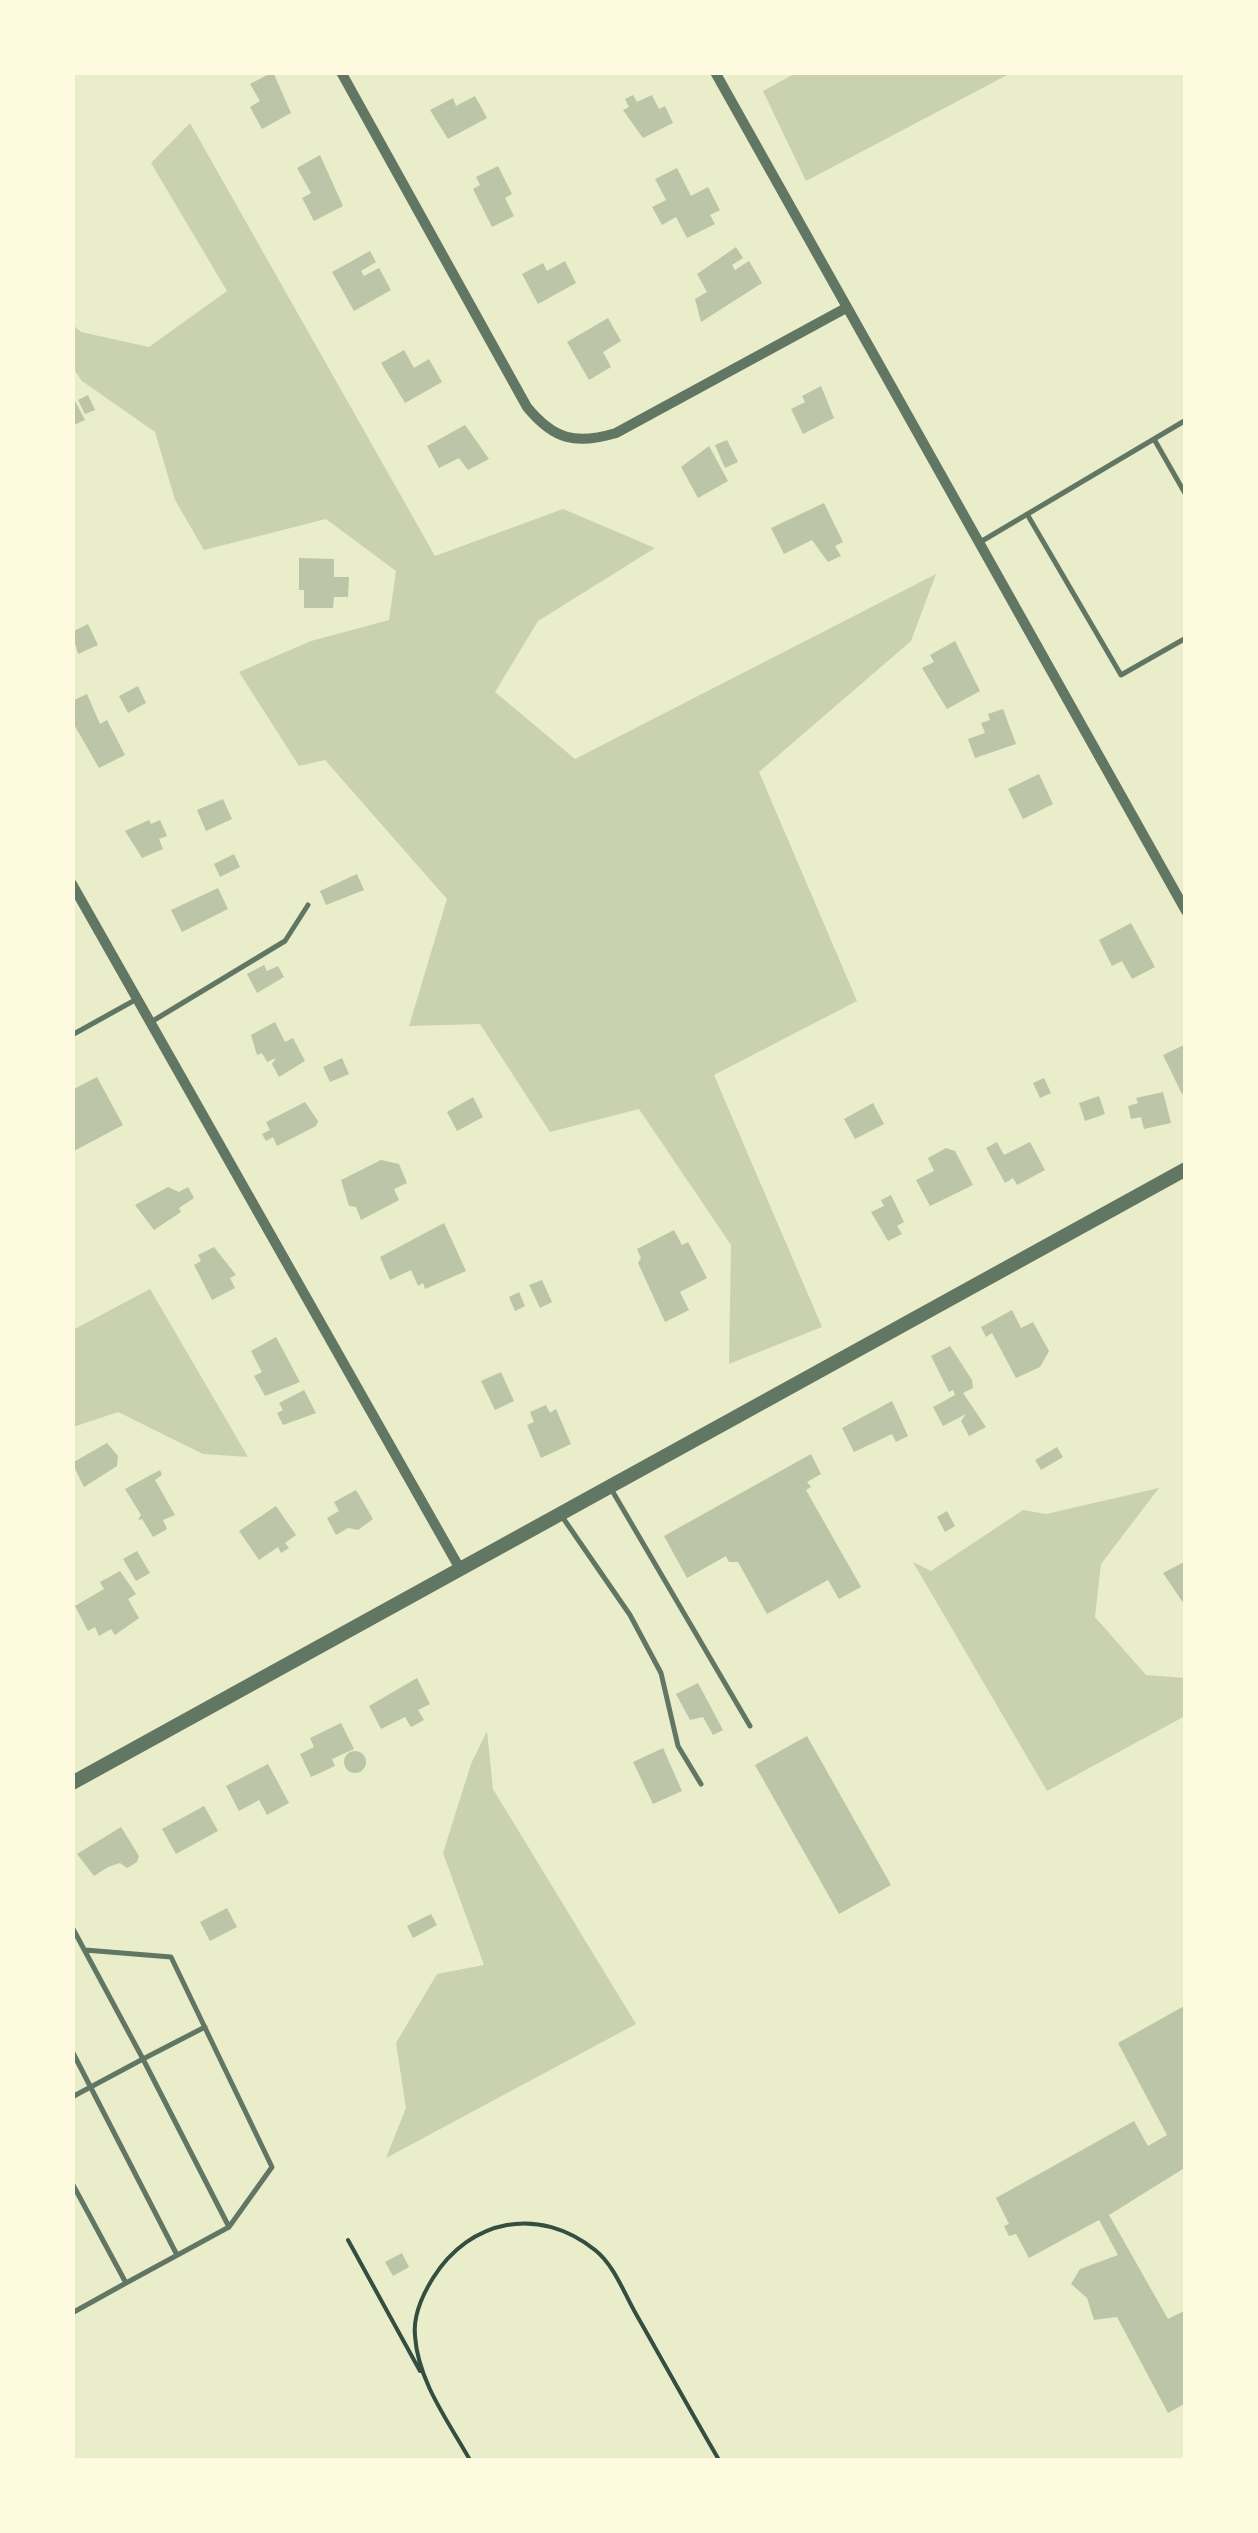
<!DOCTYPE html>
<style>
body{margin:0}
#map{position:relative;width:1258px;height:2533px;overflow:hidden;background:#e9edc9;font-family:Spectral,serif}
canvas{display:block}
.frame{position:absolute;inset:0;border:75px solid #fefae0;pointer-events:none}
</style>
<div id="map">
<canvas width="1258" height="2533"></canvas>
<div class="frame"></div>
</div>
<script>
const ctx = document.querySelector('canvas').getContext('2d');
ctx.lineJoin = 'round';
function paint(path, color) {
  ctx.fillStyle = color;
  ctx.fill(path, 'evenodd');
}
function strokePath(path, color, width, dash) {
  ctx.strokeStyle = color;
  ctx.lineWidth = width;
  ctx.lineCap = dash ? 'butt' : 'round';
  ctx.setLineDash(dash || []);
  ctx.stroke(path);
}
paint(new Path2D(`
 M796 73V72L1011 73 806 181 763 91Z
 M190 123 435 556 563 509 655 548 538 621 495 692 575 759 936 574 911 641 759 772 857 1001 714 1075 822 1327 729 1364 731 1245 639 1109 550 1132 480 1024 409 1026 447 899 325 760 299 766 239 672 311 641 389 620 396 571 326 519 204 550 175 500 155 432 82 381 73 368V325L81 332 149 347 227 291 151 163Z
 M150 1289 248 1457 203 1454 118 1412 73 1427V1330Z
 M1159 1488 1101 1564 1095 1617 1146 1675 1185 1678V1716L1047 1791 913 1562 931 1571 1023 1510 1046 1514Z
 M487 1731 493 1789 636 2024 386 2158 406 2108 396 2043 437 1974 484 1965 443 1853 471 1764Z`), '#cad2ad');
paint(new Path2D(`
 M273 72 291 113 262 129 250 107 260 101 250 84Z
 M633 95 637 102 652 95 659 109 665 106 673 123 643 138 623 110 629 107 625 99Z
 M475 96 487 118 448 139 430 110 453 98 456 106Z
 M320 155 343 206 314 221 302 198 311 193 297 168Z
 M498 166 512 194 505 198 514 216 492 227 473 189 480 185 476 177Z
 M677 168 691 196 708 187 720 210 710 215 715 224 687 238 676 217 662 225 652 207 666 200 655 179Z
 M736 247 743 258 732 265 735 270 749 261 762 283 701 322 695 299 707 292 697 274Z
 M370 251 376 262 361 271 364 276 379 268 391 290 354 311 332 272Z
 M565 261 576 283 538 304 522 274 543 263 547 271Z
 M608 318 621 341 603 352 611 367 589 380 567 342Z
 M404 350 414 368 429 359 442 382 405 403 381 363Z
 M821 386 834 418 803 434 791 409 805 402 802 396Z
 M72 395 85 420 72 426Z
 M88 395 95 410 85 414 78 400Z
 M465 425 489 459 468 470 459 458 439 468 427 446Z
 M727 440 738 462 725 468 715 445Z
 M709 446 728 481 698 498 681 467Z
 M824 503 843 542 835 546 841 556 828 562 812 540 784 554 771 528Z
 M299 558 334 559V577H349L348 597H334L333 608H304V590H299Z
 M88 624 98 645 78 654 72 632Z
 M955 641 980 691 947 709 922 668 934 662 930 655Z
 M138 686 146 703 128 713 119 696Z
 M87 694 100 724 107 720 125 755 99 768 72 721V701Z
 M1003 709 1016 744 975 758 968 739 985 733 981 723 990 720 988 714Z
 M1039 774 1053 804 1023 819 1008 789Z
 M223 799 232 819 206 831 197 810Z
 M149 820 151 824 160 820 167 836 159 839 163 849 142 858 125 831Z
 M234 854 240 867 220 877 214 864Z
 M357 874 364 890 326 905 320 891Z
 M218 888 228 909 182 932 171 910Z
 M1131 923 1155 967 1132 979 1122 961 1112 966 1099 940Z
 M264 965 267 971 278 966 284 977 257 993 247 974Z
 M275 1022 285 1042 293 1038 305 1061 279 1077 272 1064 276 1058 267 1062 262 1053 257 1055 251 1035Z
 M1186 1044V1092L1182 1094 1163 1055Z
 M342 1058 349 1074 330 1082 323 1067Z
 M97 1077 123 1125 72 1152V1090Z
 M1044 1078 1051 1093 1040 1098 1033 1083Z
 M1163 1092 1171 1123 1144 1129 1141 1117 1131 1119 1128 1106 1138 1103 1136 1098Z
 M1099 1096 1105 1114 1085 1121 1079 1103Z
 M473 1097 483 1117 457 1131 447 1112Z
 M305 1102 318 1121 316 1126 277 1146 273 1137 266 1141 262 1134 270 1130 266 1122Z
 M873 1103 884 1124 855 1139 844 1119Z
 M997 1142 1004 1155 1030 1142 1045 1170 1017 1185 1013 1178 1005 1183 986 1148Z
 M946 1148 955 1151 973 1185 930 1206 916 1180 934 1171 928 1158Z
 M381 1160 399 1164 407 1183 394 1189 399 1200 361 1220 356 1207 349 1206 341 1180Z
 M168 1187 179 1192 188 1187 194 1198 179 1208 181 1212 154 1230 135 1205Z
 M891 1195 904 1222 897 1226 902 1234 888 1241 871 1212 884 1206 881 1200Z
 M444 1223 466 1271 425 1289 423 1283 418 1286 411 1270 390 1280 380 1257Z
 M674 1230 682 1245 688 1242 707 1278 680 1292 689 1310 665 1322 638 1263 641 1258 637 1249Z
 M214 1247 236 1275 230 1278 235 1288 212 1300 194 1265 201 1261 198 1255Z
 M542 1280 552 1302 540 1308 529 1285Z
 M519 1292 525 1306 515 1311 509 1297Z
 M1012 1310 1021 1328 1033 1322 1049 1351 1040 1367 1016 1378 992 1333 986 1337 981 1327Z
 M276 1337 300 1382 265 1396 254 1376 262 1372 251 1351Z
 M950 1346 972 1380 973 1388 963 1393 986 1427 969 1436 961 1421 966 1414 943 1426 933 1407 955 1395 953 1390 949 1392 931 1356Z
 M501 1372 514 1401 495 1410 481 1381Z
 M304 1390 316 1413 283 1425 277 1413 283 1410 279 1403Z
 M892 1401 908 1436 896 1442 892 1434 854 1452 842 1428Z
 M546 1405 550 1413 556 1409 571 1444 541 1458 527 1425 534 1422 530 1412Z
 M107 1443 118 1456 117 1466 84 1487 72 1463Z
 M1057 1447 1063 1457 1041 1470 1035 1460Z
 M811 1454 821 1474 807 1482 811 1487 806 1490 861 1587 839 1599 828 1580 767 1614 738 1562H729L726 1556 687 1578 664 1536Z
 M160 1470 162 1475 155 1480 175 1515 163 1520 167 1529 153 1537 142 1519 138 1520 141 1515 125 1489Z
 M356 1490 373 1519 358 1530 348 1528 336 1535 327 1518 339 1511 334 1502Z
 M276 1506 296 1535 285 1543 289 1548 281 1553 278 1547 259 1560 239 1531Z
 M947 1511 955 1526 945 1532 937 1517Z
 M137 1551 150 1573 136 1581 123 1559Z
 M1186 1561V1607L1163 1573Z
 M120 1571 136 1594 128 1599 139 1618 115 1635 111 1629 99 1636 95 1627 88 1631 75 1606 104 1589 100 1582Z
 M417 1678 430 1704 418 1710 424 1720 411 1727 405 1717 381 1729 369 1706Z
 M698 1683 723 1730 713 1735 703 1717 690 1720 676 1694Z
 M341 1723 354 1749 332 1759 335 1766 311 1777 300 1754 314 1747 310 1738Z
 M807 1736 891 1885 839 1914 755 1765Z
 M663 1748 682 1791 653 1804 633 1762Z
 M344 1762a11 11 0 1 1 22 0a11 11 0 1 1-22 0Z
 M268 1764 289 1803 267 1815 259 1800 239 1811 226 1786Z
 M204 1806 218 1831 176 1854 162 1829Z
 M121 1827 139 1856 137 1862 127 1868 120 1863 108 1867 94 1876 77 1854Z
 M227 1908 237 1927 210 1941 200 1922Z
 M431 1914 437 1925 413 1938 407 1926Z
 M1186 2005V2167L1109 2215 1168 2319 1186 2310V2403L1168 2413 1117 2317 1094 2320 1087 2298 1071 2284 1080 2269 1118 2255 1099 2220 1029 2258 1016 2234 1009 2236 1004 2226 1009 2224 996 2198 1134 2121 1148 2146 1167 2135 1118 2043Z
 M402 2253 409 2267 393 2276 385 2262Z`), '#bcc5a7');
strokePath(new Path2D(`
 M348 2240 420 2371
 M470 2460C448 2421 418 2381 415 2336 413 2316 423 2294 433 2278 470 2219 539 2205 595 2250 614 2265 624 2293 636 2314 664 2363 691 2412 719 2460`), '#344e41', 4);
strokePath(new Path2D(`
 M1154 439 1186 495
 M1027 514 1121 675 1186 638
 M982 541 1186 420
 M151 1022 285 941 308 905
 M72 1035 135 1000
 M610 1487 750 1726
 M561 1515 630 1615 661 1673 678 1746 701 1784
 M72 1927 143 2059 72 2097
 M85 1950 171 1957 272 2167 229 2227
 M72 2051 177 2255
 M72 2183 126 2283 72 2313
 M126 2283 229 2227 143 2059 205 2027`), '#617663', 5);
strokePath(new Path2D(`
 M341 72 527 407C554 440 576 445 616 433L846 308
 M715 72 1186 911
 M72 884 459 1567`), '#617663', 10);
strokePath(new Path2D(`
 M72 1783 1186 1169`), '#617663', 14);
</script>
